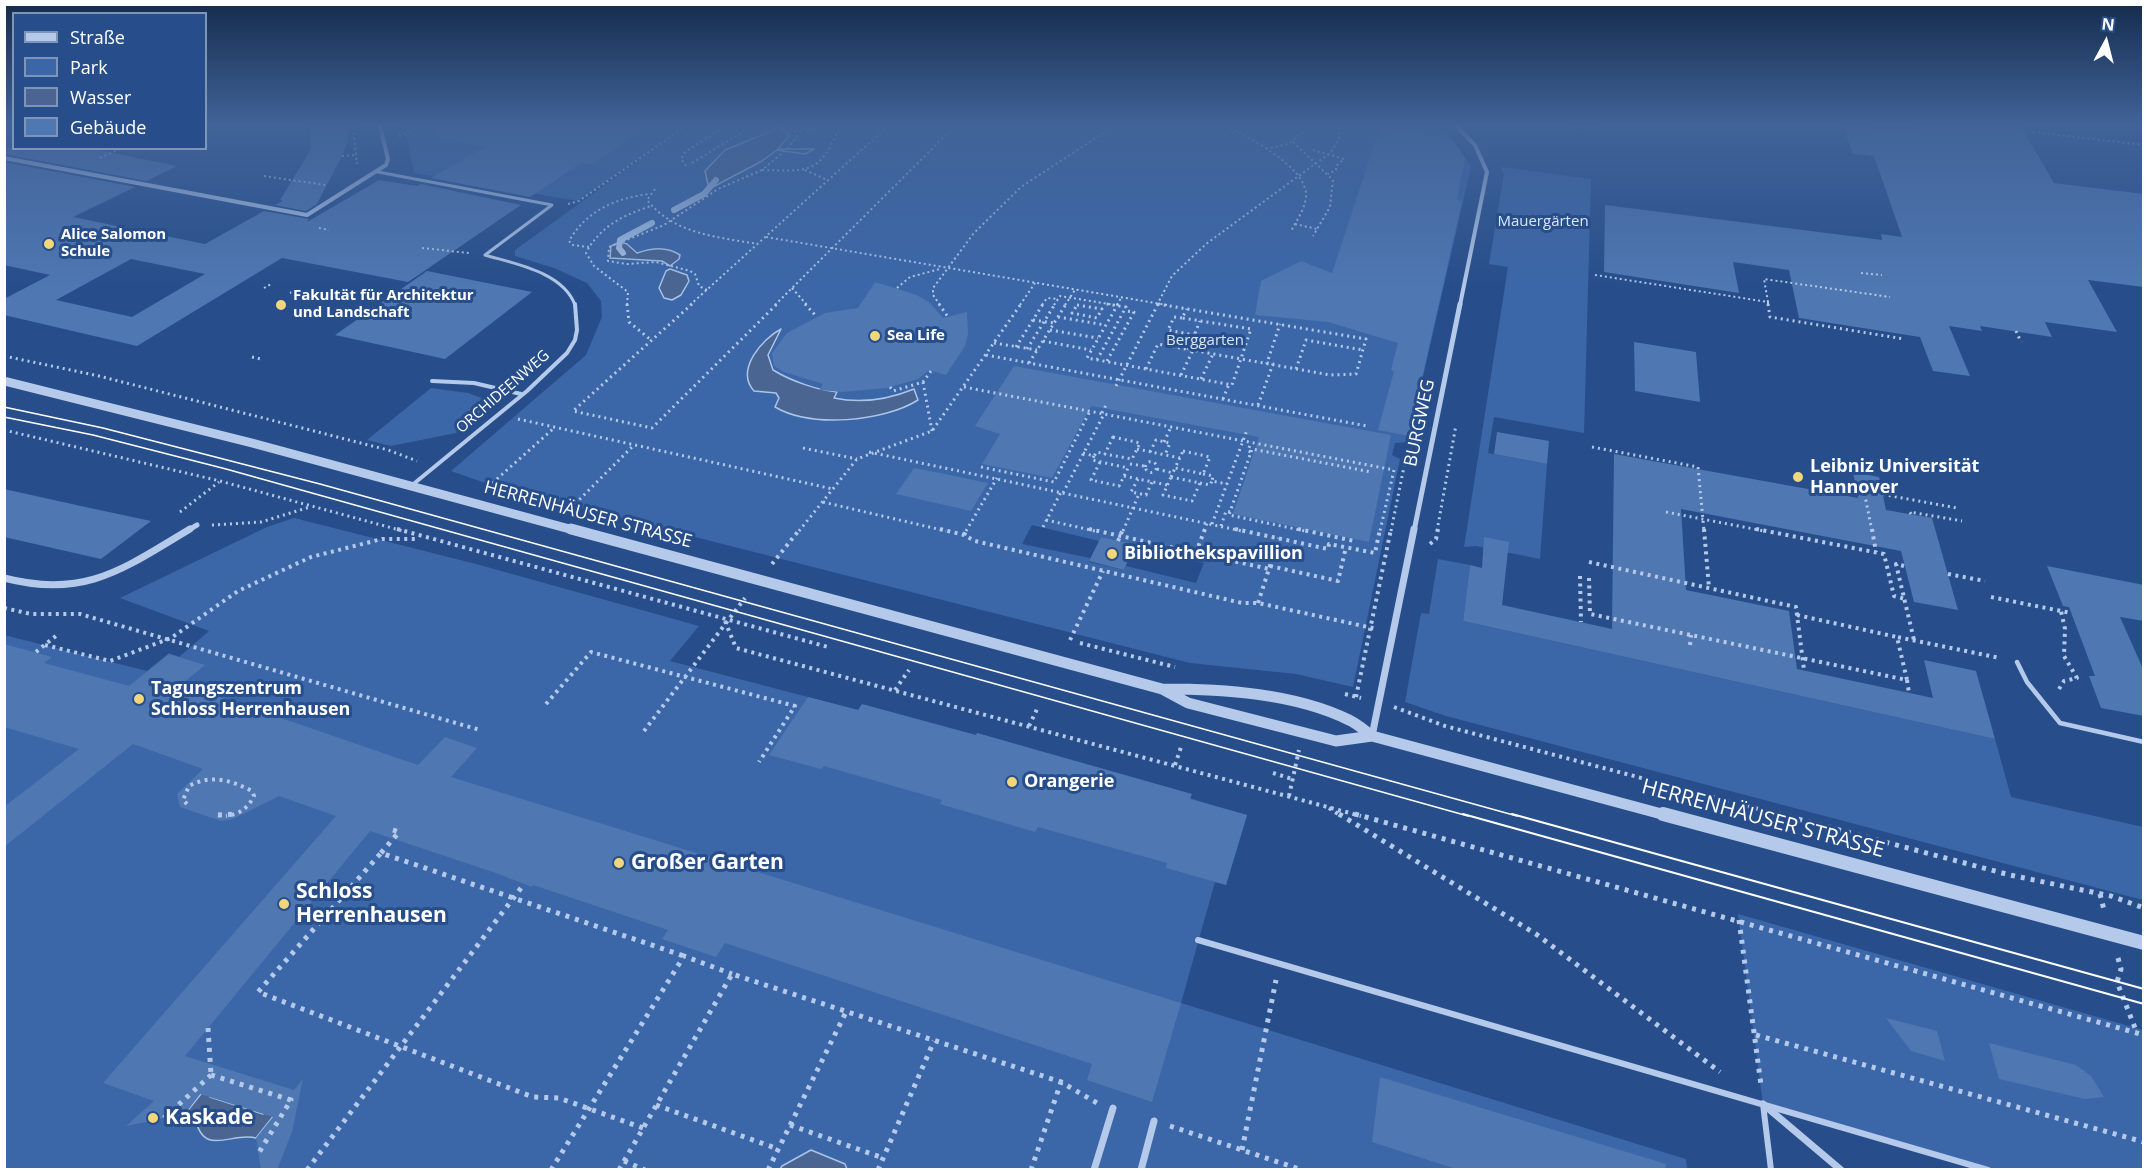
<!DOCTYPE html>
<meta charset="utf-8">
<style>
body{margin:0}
#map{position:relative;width:2148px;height:1174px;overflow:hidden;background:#274e8b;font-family:"Open Sans",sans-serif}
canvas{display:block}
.frame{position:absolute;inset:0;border:6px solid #fff;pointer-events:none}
.legend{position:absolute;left:12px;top:12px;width:195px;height:138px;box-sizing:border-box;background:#274e8b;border:2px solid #7d95b9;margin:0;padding:8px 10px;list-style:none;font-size:18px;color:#fff}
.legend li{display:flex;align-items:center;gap:12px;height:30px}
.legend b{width:30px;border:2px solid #7d95b9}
.north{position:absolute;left:2076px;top:12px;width:60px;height:60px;-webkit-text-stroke:4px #274e8b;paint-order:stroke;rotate:7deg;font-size:16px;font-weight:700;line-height:24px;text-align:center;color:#fff}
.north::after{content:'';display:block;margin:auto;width:21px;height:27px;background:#fff;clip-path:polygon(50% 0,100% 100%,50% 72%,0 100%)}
</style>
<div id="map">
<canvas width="2148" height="1174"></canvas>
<div class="frame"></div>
<ul class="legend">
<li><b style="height:8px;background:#b5caea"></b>Straße</li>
<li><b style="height:16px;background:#3b67a8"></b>Park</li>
<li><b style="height:16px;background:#4a6591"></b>Wasser</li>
<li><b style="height:16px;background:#4f77b2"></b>Gebäude</li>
</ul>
<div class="north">N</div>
</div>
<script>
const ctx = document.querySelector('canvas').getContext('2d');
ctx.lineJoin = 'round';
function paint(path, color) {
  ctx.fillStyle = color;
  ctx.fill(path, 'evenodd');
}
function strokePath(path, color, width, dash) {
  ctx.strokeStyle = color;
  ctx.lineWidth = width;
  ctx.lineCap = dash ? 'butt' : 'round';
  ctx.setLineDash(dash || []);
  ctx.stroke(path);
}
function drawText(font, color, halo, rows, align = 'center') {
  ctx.font = font + ' "Open Sans",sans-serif';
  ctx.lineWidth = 6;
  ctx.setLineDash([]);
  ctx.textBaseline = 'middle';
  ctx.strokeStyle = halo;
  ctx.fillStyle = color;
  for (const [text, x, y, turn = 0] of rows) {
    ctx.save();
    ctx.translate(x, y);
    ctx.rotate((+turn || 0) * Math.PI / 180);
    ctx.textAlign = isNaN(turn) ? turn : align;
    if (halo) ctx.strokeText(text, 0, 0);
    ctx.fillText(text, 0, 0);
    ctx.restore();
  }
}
paint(new Path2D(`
 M405 126H1439L1451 137 1471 167 1408 442 1395 443 1392 455 1400 459 1353 687 1296 674 1190 663 491 485 451 471 586 355 602 317 601 301 587 283 554 268 515 256V250L677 133 578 201 414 173ZM1032 525 1099 541 1101 537 1135 544 1133 549 1204 563 1196 583 1126 566 1124 570 1089 562 1090 558 1022 544Z
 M1501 167 1591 179 1584 433 1494 417 1488 453 1547 464 1540 559 1476 546 1464 547 1508 267 1489 264 1504 174Z
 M431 388 468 393 493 402 456 433 391 446 367 440Z
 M294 518 476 564 699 626 670 661 858 710 976 735 977 733C1068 758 1154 789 1247 815L1226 885 1215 882 1181 1003 1676 1156 1686 1159 1687 1169H5L4 635 147 671 169 653 179 657 209 631 120 598 267 527Z
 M1438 559 1470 565 1463 621 1995 739 2011 797 2143 827V900L1446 716 1405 702 1421 613 1429 614Z
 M1738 914 2143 1030V1169H1988L1763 1104Z`), '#3b67a8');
const water = new Path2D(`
 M777 126 788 133 789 136 778 149H814L805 154 777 150 762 161 709 189 705 171 725 150 772 131Z
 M620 242 627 244 637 253C652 248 666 246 680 255L679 259 670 266 662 261 610 258 611 246Z
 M670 269 687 275 689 281 681 295 672 300 664 298 659 288 666 271Z
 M781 329 768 355 773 370C791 381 817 390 837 392L834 398C862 404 887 400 914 389L918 400C883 422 811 428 775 407L779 398 776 393 754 391C735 370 762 339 781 329Z
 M208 1085 210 1097 263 1114 269 1106 279 1109 256 1138C232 1131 203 1159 195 1117L185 1114Z
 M811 1150 845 1164 847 1169H780L782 1166Z`);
paint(water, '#4a6591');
strokePath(water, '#aac5ea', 1.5);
strokePath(new Path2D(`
 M674 210 704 194 716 180
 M623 253 619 248 620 240 652 223`), '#aac5ea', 6);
paint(new Path2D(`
 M310 126H347L348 139 343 154 317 204 306 211 275 205 283 201 280 200 311 149Z
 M436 126H649L592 165 581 163 530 197 431 178 485 147 435 136Z
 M1843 126 1915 131 1912 126H2021L2054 183 2144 194V287L2088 280 2117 332 2045 322 2052 337 1980 326 1982 331 1949 326 1970 376 1933 371 1920 337 1799 318 1789 270 1733 262 1739 293 1604 272 1605 205 1882 240 1881 234 1902 237 1874 156 1853 154Z
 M1380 127 1452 138 1465 158 1457 200 1462 201 1409 436 1378 430 1394 371 1391 370 1398 343 1328 322 1255 315 1261 281 1301 261 1332 273Z
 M4 148H88L177 166 147 181 4 154Z
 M4 162 135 187 73 217 205 244 264 211 309 219 307 222 379 180 417 186 421 184 521 205 408 282 282 258 137 346 4 315V299L50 275 4 265ZM131 259 205 274 132 317 56 300Z
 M427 271 532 292 445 359 335 335Z
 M875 282 917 295 930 303 943 318 967 312 968 335 965 346 946 375 929 370 918 379 887 388 842 392 819 390 823 384 784 372 774 366 772 353 787 333 825 313 858 308Z
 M1634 342 1696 352 1700 402 1635 391Z
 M1014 366 1391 435 1369 542 1233 514 1259 437 1091 406 1052 478 982 464 1000 434 975 426Z
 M1497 432 1549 441 1547 464 1494 454Z
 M1614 454 1858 498 1853 472 1879 477 1886 510 1932 518 1958 610 1914 602 1901 551 1681 509 1686 590 1789 611 1797 669 1933 698 1924 660 1976 671 1995 739 1463 621 1470 565 1482 568 1484 537 1509 542 1502 605 1612 629Z
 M914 468 940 473 988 483 971 511 896 494Z
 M4 489 90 508 151 521 101 559 4 537Z
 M1101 537 1135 544 1124 570 1089 561Z
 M2047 566 2144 585V621L2120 617 2144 671V716L2101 708 2089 676H2095L2069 607 2063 606Z
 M4 644 52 657 44 663 129 686 169 654 205 665 182 684 418 765 445 737 477 748 451 777 1181 1003 1152 1102 1087 1080 1092 1064 725 943 716 957 662 939 668 930 533 885 532 887 496 873 370 831 185 1056 294 1090 303 1079 292 1132 277 1170H261L256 1138 273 1117 200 1094 185 1114 126 1126 154 1101 103 1083 336 816 279 796 233 819 221 821 180 807 177 794 203 769 133 744 4 847V807L79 749 4 727Z
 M808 697 858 710 862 704 976 735 977 733 1192 794 1190 799 1247 815 1226 885 1166 868 1167 863 1038 827 1035 832 940 804 942 800 824 766 821 769 769 755Z
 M1886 1018 1937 1031 1945 1061 1911 1051Z
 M1989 1043 2076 1065 2091 1076 2104 1097 2085 1099 1999 1079Z
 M1380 1077 1666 1164 1665 1170H1459L1372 1142Z`), '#4f77b2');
strokePath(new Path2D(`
 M357 126 353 127 357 164
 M786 126 798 133
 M1226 126C1248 137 1303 165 1306 193 1307 206 1297 220 1291 231
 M1571 126 1598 129
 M800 131 834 126
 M2033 132 2144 145
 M399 136 423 126
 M1293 142 1333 180 1330 207 1313 236
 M1266 149 1288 144 1311 126
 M1313 150 1344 159 1336 166V170L1328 174
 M342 156 356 155
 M100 158 122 148
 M692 163 752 126
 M686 166 681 159 685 152 726 126
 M762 170C806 171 820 175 838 130L835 126
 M805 170 827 180
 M264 176 325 185
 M655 189 647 200C674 234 717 237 758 244
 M568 204 579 201 686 126
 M1295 224 1317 229
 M319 228 329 230
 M766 237 1167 305
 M589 247 572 245 569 241C587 210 616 198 650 194
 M422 248 469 253
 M1861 273 1882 275
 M1595 275 1768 302 1764 279 1890 297
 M264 288 271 284
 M792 288 807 305
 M897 288 910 277 940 269
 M707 290 699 286 695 274 690 271 656 262 627 264 608 261 609 247 664 225 718 189 762 170 787 149 805 126
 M290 293 296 290
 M313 298 319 295
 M1768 302V305
 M627 305 628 292 594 266 586 253C600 226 624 215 651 206
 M690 305 888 126
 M775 305 955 126
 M940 305 933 295V288L974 233 1021 187 1114 126
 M1020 305 1035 283
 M1042 305 1047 298 1058 299
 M1054 305 1060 296 1115 305
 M1065 305 1075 290
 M1117 305 1121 298
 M1157 305 1172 276 1206 244 1330 153 1339 140V126`), '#b5caea', 2, [2, 3]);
strokePath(new Path2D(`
 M627 304 629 322 651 340
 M692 304 573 411 652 428 777 304
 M805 304 816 316
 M939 304 948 317
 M1118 304 1087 358 1232 385 1251 329 1182 318 1187 309
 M1768 304 1770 317 1904 339
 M1077 305 1102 309 1097 318 1072 313Z
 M320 311 359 318
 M1058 317 1105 325
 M1182 318 1174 317 1168 330 1194 335
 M1033 320 1054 323
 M1050 330 1098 338
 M2016 331 2021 342
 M1043 341 1091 350
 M994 343 1037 350
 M1016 347 1043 304
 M1027 349 1055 304
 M1188 350 1200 321
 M986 355 1367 426
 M4 356 99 376 388 450 417 461
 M252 357 261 359
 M1097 360 1126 307 1106 304
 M1107 361 1134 312 1125 311
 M1029 363 1066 304
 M1146 369 1158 344 1330 375 1356 374 1366 339 1158 304
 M1296 369 1306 340 1363 350
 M1181 375 1193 350
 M1201 379 1213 354
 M923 382 932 431
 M1116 386 1158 304
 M890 387 893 391 923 382 931 371
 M964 387 1394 470 1380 531
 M1223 399 1229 384
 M1258 405 1273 364 1267 363 1280 324
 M1102 413 1107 403
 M518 419 833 489
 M4 430 220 481 403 531
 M1113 437 1140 443 1132 459 1105 454Z
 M1164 442 1171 427
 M1592 447 1698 467 1704 531
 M803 448 857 459
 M1137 449 1180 458
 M1183 451 1210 457 1203 474 1175 468Z
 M869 452 1242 531
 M1150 452 1156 440 1170 443 1165 455
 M1251 452 1252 449 1371 472
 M1083 453 1094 456 1097 452 1105 454
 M1094 456 1092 460 1128 468 1119 486 1091 480 1100 462
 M1145.5 467a5.5 5.5 0 1 1 11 0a5.5 5.5 0 1 1-11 0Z
 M1130 464 1144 466
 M981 467 1054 482 1090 411
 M1157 469 1173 473
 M1203 474 1213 476 1212 481 1227 484
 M1124 476 1167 485
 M1171 477 1200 483 1192 501 1163 495Z
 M1171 477 1175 468
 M1138 479 1131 492 1146 495 1152 482
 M1200 483 1210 485 1212 481
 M488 487 554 428
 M1063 493 1104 414
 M823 502 946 531
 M571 508 634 445
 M180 512 219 482
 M1230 512 1229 515 1305 531
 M1666 512 1764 531
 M1911 514 1910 512 1962 521
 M1046 520 1095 531
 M1212 524 1247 430
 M212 525 261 522 310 507
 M1221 526 1226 511 1230 512 1251 452 1248 451 1251 442
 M1043 527 1061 492
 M799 531 857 459 932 431 1021 304
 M966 531 997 478
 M1123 531 1139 494
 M1204 531 1207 523
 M1391 531 1407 452
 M1437 531 1456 425
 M1872 531 1864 491 1957 508`), '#b5caea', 3, [2, 4]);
strokePath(new Path2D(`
 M397 529 828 647
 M940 529 964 535 975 541 1242 603H1258L1377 629
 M1089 529 1269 569
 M1235 529 1328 549 1329 544 1375 553 1380 529
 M1298 529 1354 541
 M1704 529 1709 588
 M1756 529 1884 554 1894 596 1905 599
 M1872 529 1876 552
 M964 535 967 529
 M1118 541 1123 529
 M1430 544 1436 539 1438 529
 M1193 560 1205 529
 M1589 562 1796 607 1804 670
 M772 564 800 529
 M1270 566 1338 581 1346 547
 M1904 566 1896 564 1914 640
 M1948 574 1985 581
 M1580 576 1581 622
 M1589 578 1590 614 1907 680 1897 637 2000 658
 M1991 597 2071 613
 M1258 603 1279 538
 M4 608 31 614H80L480 730
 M1797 615 1897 637
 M725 621 736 648 1361 816
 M1070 640 1103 571
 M1080 643 1175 667
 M45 645 110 661 171 638 238 591 311 557 382 539H416
 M1690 645 1691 635
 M36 652 57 635
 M1907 680 1909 693
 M2059 689 2064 681 2077 678 2064 656 2065 629 2061 611
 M895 690 909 670
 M1345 694 1361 698
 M1356 697 1391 529
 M546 704 591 652 795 706 759 762
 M1394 707 1445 726 1785 816
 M1029 726 1038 707
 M644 731 745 598
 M1175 765 1181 747
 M1273 773 1292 779
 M1289 796 1299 750
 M187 804 183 800 189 786C211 774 230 780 252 791L254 796C248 808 240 814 226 816
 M1329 808 1341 816
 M218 815 223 816`), '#b5caea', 4, [3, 4.5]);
strokePath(new Path2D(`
 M1339 814 1536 934 1720 1072
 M1355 814 2144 1035
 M1779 814 2010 875 2111 896 2144 908
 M218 815 235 814
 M381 853 399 832 390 829
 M2100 894 2104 910
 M1739 920 1761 1085
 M2118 958 2121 969 2117 982 2137 1033
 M208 1028 211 1075
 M1756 1035 2144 1142
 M211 1075 291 1100 258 1154
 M656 1105 778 1149
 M164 1118 211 1075
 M790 1125 883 1158
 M1170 1126 1302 1170
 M643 1128 559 1098 533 1097 258 992 381 853 684 956
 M1242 1150 1276 980
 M624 1161 645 1170
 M307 1170 524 884
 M551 1170 684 956 732 974
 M619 1170 732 974 1061 1082 1097 1103
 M768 1170 846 1012
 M878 1170 934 1041
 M1031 1170 1061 1082`), '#b5caea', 5, [4, 6]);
strokePath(new Path2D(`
 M378 172 552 205
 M485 255 552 205
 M485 255C515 264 563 272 575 305`), '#b5caea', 3);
strokePath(new Path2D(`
 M432 381 474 383 521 394
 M411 486 527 391 567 353 575 340 577 330 575 304`), '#b5caea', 4);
strokePath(new Path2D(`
 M2017 662 2027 682 2060 723 2144 742`), '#b5caea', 4.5);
strokePath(new Path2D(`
 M1198 940 1988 1170
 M1763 1104 1771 1170`), '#b5caea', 6);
strokePath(new Path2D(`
 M1763 1104 1841 1170
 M1094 1170 1113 1108
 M1141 1170 1154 1121`), '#b5caea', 7);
strokePath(new Path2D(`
 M1456 126 1475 145 1487 172 1460 305
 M4 158 307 215 386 165 388 159 380 126`), '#b5caea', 4);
strokePath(new Path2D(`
 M187 531 197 525
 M1414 531 1460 304`), '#b5caea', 5);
strokePath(new Path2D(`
 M4 578C85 599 123 569 190 529
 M1372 736 1414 529`), '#b5caea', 7);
strokePath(new Path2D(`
 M4 381 252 443 577 531`), '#b5caea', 9);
strokePath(new Path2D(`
 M571 529 1162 689 1188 703 1336 741 1372 736
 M1162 689C1222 689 1294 693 1349 720 1358 724 1365 731 1372 736L1669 816`), '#b5caea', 11);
strokePath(new Path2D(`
 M1663 814 2144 943`), '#b5caea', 14);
strokePath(new Path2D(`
 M4 407 103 428 320 484 1517 816
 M4 417 93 435 226 469 1468 816`), '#fff', 1.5);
strokePath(new Path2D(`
 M1463 814 2144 1004
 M1512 814 2144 989`), '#fff', 2);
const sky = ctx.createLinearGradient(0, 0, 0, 290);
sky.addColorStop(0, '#152b4c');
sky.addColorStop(0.43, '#416398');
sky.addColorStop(1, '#41639800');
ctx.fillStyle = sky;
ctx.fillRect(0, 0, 2148, 290);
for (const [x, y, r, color] of [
 [49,244,6,"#f2d67b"],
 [281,305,6,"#f2d67b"],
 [875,336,6,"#f2d67b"],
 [1798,477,6,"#f2d67b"],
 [1112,554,6,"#f2d67b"],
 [139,699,6,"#f2d67b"],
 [1012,782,6,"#f2d67b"],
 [619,863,6,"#f2d67b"],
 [284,904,6,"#f2d67b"],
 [153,1118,6,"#f2d67b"]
]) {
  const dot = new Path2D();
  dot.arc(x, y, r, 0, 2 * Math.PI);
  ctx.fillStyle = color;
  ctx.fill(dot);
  strokePath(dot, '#274e8b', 2);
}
drawText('15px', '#dae6f8', '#274e8b', [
 ["Mauergärten",1543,222],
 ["Berggarten",1205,341]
]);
drawText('bold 15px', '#fff', '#274e8b', [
 ["Alice Salomon",61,235],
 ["Schule",61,252],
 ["Fakultät für Architektur",293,296],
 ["und Landschaft",293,313],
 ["Sea Life",887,336]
], 'left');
drawText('15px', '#fff', '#274e8b', [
 ["ORCHIDEENWEG",503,392,-41]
]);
drawText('18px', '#fff', '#274e8b', [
 ["BURGWEG",1420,423,-78],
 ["HERRENHÄUSER STRASSE",588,515,15]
]);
drawText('bold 18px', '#fff', '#274e8b', [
 ["Leibniz Universität",1810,467],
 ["Hannover",1810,488],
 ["Bibliothekspavillion",1124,554],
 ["Tagungszentrum",151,689],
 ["Schloss Herrenhausen",151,710],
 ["Orangerie",1024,782]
], 'left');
drawText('21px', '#fff', '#274e8b', [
 ["HERRENHÄUSER STRASSE",1763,819,15]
]);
drawText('bold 21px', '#fff', '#274e8b', [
 ["Großer Garten",631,863],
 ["Schloss",296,892],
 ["Herrenhausen",296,916],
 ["Kaskade",165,1118]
], 'left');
</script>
